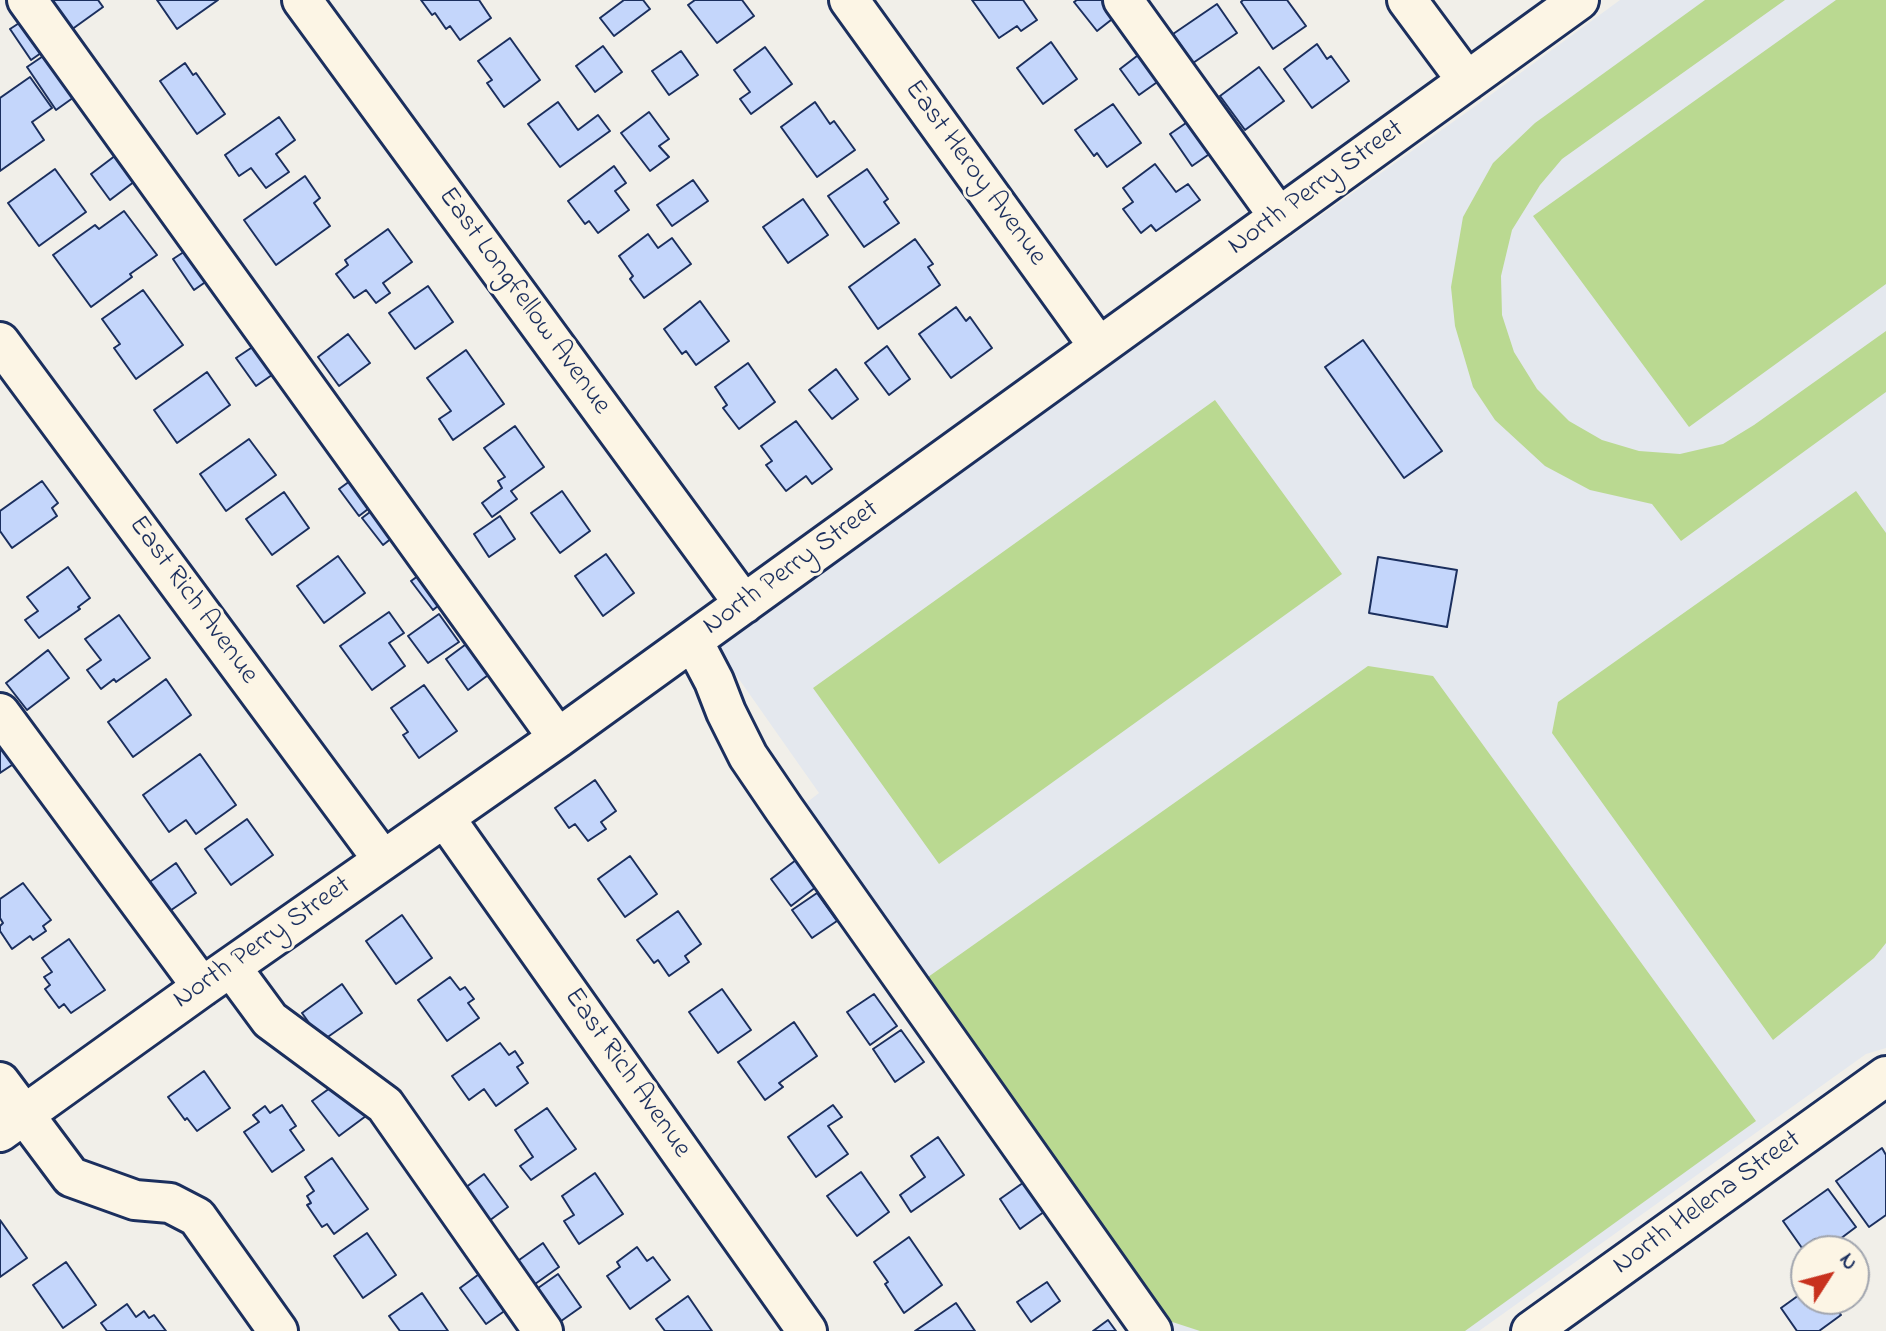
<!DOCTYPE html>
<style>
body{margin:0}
#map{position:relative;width:1886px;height:1331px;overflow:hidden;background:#f1efe9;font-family:"Indie Flower",sans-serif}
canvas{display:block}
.north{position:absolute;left:1790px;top:1235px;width:80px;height:80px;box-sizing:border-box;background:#fcf5e5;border:2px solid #a2a6af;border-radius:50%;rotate:54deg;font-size:22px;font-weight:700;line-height:32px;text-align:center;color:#1b2f5e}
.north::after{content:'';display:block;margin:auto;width:28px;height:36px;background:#c8321e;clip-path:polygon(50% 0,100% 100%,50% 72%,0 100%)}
</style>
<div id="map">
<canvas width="1886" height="1331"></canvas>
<div class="north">N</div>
</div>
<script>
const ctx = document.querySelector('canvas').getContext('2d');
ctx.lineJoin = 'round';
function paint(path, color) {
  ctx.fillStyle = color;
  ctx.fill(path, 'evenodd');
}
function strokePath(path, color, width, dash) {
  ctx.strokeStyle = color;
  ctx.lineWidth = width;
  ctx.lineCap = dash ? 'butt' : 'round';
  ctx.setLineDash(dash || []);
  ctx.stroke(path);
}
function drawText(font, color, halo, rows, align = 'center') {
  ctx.font = font + ' "Indie Flower",sans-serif';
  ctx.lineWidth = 6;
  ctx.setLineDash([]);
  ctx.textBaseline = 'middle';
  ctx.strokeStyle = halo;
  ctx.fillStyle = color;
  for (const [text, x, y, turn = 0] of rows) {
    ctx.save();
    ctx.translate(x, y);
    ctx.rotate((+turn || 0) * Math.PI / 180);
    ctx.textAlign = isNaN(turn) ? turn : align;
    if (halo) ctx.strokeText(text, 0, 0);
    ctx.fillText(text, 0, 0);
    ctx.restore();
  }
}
paint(new Path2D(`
 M1620 0H1886V1048L1866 1054 1479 1331H1166L797 810 819 793 715 645 1474 107Z`), '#e4e8ee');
paint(new Path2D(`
 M1705 0H1785L1562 159 1540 185 1512 230 1501 276 1502 315 1514 352 1537 389 1569 421 1602 440 1639 451 1680 454 1723 444 1754 425 1886 331V392L1681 541 1652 504 1590 490 1545 466 1495 420 1473 387 1455 326 1451 287 1463 217 1493 163 1535 123Z
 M1836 0H1886V284L1689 427 1533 216Z
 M1215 400 1342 574 939 864 813 688Z
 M1856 491 1886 533V943L1874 958 1773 1040 1552 733 1558 702Z
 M1368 666 1433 676 1756 1121 1465 1331H1200L1157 1317 921 982Z`), '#bad991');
const building = new Path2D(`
 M51 0H98L103 7 71 30Z
 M157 0H218L177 29Z
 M421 0H479L491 18 460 40 450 26 446 29 435 13 432 15Z
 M624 0H643L650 9 614 36 600 18Z
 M695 0H742L754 16 717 43 688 5Z
 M972 0H1023L1037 20 1021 31 1017 26 999 38Z
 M1077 0H1118L1125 9 1097 31 1074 2Z
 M1243 0H1287L1306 26 1273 49 1241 2Z
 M1217 4 1237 33 1193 63 1173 34Z
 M30 16 51 46 31 60 10 29Z
 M510 38 540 80 504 107 487 83 492 80 478 61Z
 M1051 42 1077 79 1043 104 1017 68Z
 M1317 44 1327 59 1331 56 1349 81 1312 108 1284 69Z
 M603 46 622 72 595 92 576 66Z
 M1150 46 1170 73 1139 95 1120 69Z
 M765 47 792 84 751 114 740 99 750 92 734 70Z
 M55 48 84 90 56 110 27 67Z
 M681 51 698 75 669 95 652 71Z
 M185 63 193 75 196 73 225 114 197 134 160 81Z
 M1259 67 1284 101 1245 130 1220 96Z
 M30 77 52 108 32 122 44 140 0 171V98Z
 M558 102 578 130 598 115 610 131 560 167 528 124Z
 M815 102 830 124 834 121 855 150 817 177 781 127Z
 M1113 104 1141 143 1107 167 1097 153 1094 156 1075 130Z
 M649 112 669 139 659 146 669 157 650 171 621 133Z
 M1202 112 1224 144 1192 166 1170 134Z
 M279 117 295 140 276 154 289 172 266 188 251 168 239 176 225 155Z
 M124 149 143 175 110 200 91 174Z
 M1155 164 1176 192 1188 184 1200 200 1156 231 1151 225 1141 233 1123 209 1133 202 1123 188Z
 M614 166 626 183 615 191 629 210 598 233 589 221 585 224 568 201Z
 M55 169 86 212 39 246 8 203Z
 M867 169 888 199 884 202 899 223 864 247 828 196Z
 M305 176 320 198 314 203 330 226 276 265 244 220Z
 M693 180 708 201 672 226 657 205Z
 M803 199 828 235 788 263 763 227Z
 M124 211 157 255 130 274 132 277 91 307 53 255 95 225 99 229Z
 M388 229 412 262 383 283 390 293 376 303 366 290 354 298 336 274 348 265 345 260Z
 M648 234 658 248 672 238 691 264 644 298 630 279 633 276 619 256Z
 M915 239 933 264 928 267 940 285 878 329 849 287Z
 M196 244 217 274 194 290 173 259Z
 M428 286 453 322 415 349 389 313Z
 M143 290 183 345 136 379 114 348 120 344 102 319Z
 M700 301 729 341 696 365 686 351 682 354 664 329Z
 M956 307 966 321 970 317 992 348 951 378 919 334Z
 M348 334 370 363 339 386 318 357Z
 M266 338 285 366 256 386 236 358Z
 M1363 340 1442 451 1404 478 1325 367Z
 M887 346 910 379 889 395 865 363Z
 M466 350 504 404 453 440 439 419 451 411 427 378Z
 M748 363 775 402 739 429 723 408 727 405 715 387Z
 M836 369 858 399 832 419 809 390Z
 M207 372 230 405 177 443 154 410Z
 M796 421 832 469 812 484 806 476 786 491 766 465 772 461 761 446Z
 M515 426 544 467 511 491 517 499 492 517 482 503 502 488 498 481 505 477 484 448Z
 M249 439 276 475 226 511 200 474Z
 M361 473 381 499 359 516 339 489Z
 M42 481 58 503 52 508 57 516 12 548 0 531V511Z
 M562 491 590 531 560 553 531 513Z
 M284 492 309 528 272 555 246 519Z
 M382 503 402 530 383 545 362 518Z
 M500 516 515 539 489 557 474 534Z
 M606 554 634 593 603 616 575 576Z
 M338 556 365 593 324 623 297 586Z
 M1378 557 1457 570 1447 627 1369 613Z
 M68 567 90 598 78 607 80 609 39 638 25 620 38 611 27 597Z
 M429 568 450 596 433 610 411 581Z
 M389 612 404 633 389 643 405 666 372 690 340 646Z
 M439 614 459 642 428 663 408 636Z
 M119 615 150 658 116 682 114 679 101 689 87 670 101 660 85 639Z
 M477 636 499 667 468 690 446 659Z
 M48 650 69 678 27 710 6 683Z
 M166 679 191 715 133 757 108 722Z
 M424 685 457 731 419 758 403 735 408 732 391 708Z
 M0 735 18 761 0 773Z
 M200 754 236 805 196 834 186 820 169 832 143 795Z
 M595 780 616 811 601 822 606 829 588 841 575 824 569 828 555 808Z
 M247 819 273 855 231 885 205 849Z
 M630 856 657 894 625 917 598 879Z
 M796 860 816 887 791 906 771 879Z
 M176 863 196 893 164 915 144 886Z
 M23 883 51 920 43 926 46 931 33 940 30 936 12 949 0 931V926L3 923 0 918V899Z
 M817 893 837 921 812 938 792 910Z
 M678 911 701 944 685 956 689 962 669 976 658 960 654 963 637 940Z
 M402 915 432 958 396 984 366 941Z
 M69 939 105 990 71 1013 64 1004 59 1008 45 989 50 985 44 977 52 972 42 958Z
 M450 977 460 990 465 987 474 999 468 1003 479 1018 447 1041 418 1000Z
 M342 984 362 1013 322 1041 302 1013Z
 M722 989 751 1030 718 1053 689 1012Z
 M874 994 897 1026 870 1045 847 1012Z
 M794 1022 817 1056 779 1083 783 1087 765 1100 738 1062Z
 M901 1030 924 1062 895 1082 873 1049Z
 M500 1043 509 1055 515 1051 523 1063 517 1067 528 1083 496 1106 484 1089 469 1100 452 1076Z
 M204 1071 230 1108 197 1131 187 1118 185 1120 168 1097Z
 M344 1078 370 1113 339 1136 312 1101Z
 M282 1105 296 1126 290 1130 304 1150 272 1172 244 1132 259 1122 253 1115 265 1106 270 1113Z
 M833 1105 842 1117 828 1126 848 1154 816 1177 788 1137Z
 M547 1108 576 1149 531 1180 520 1166 533 1157 515 1130Z
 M938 1137 964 1175 911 1212 900 1195 925 1177 911 1156Z
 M1882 1148 1886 1155V1215L1869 1227 1836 1181Z
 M332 1158 368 1209 334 1234 327 1224 322 1227 307 1205 311 1203 307 1196 314 1191 305 1177Z
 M861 1172 889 1212 857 1236 827 1196Z
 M595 1173 623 1214 579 1244 564 1221 574 1215 562 1196Z
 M484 1174 508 1207 482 1226 458 1193Z
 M1027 1180 1048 1209 1020 1229 1000 1199Z
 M1828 1189 1856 1227 1824 1251 1815 1239 1802 1248 1783 1221Z
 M0 1220 27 1258 0 1277Z
 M367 1233 396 1275 363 1298 334 1256Z
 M909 1237 942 1285 904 1313 885 1284 888 1282 874 1262Z
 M543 1243 559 1267 528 1289 512 1265Z
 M637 1247 647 1261 653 1257 670 1280 630 1309 607 1276 620 1267 617 1262Z
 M66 1262 96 1305 63 1328 33 1285Z
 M486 1269 513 1305 486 1324 460 1288Z
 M558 1274 581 1307 554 1326 531 1293Z
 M1047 1282 1060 1301 1031 1322 1017 1302Z
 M1806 1290V1299H1829L1841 1315 1819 1331H1797L1781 1308Z
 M422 1293 448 1331H400L389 1316Z
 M688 1296 712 1331H665L656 1319Z
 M956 1303 975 1331H915Z
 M127 1304 136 1317 144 1311 149 1318 154 1315 166 1331H107L101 1323Z
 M1108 1320 1116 1331H1093Z`);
paint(building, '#c4d6fb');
strokePath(building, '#1b2f5e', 2);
const minor = new Path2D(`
 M27 0 558 738
 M302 0 744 604
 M849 0 1099 347
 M1123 0 1279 217
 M1407 0 1467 81
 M0 342 383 860
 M693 641 714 681 726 712 748 756 784 809 1152 1331
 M0 713 202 987
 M445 818 807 1331
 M231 967 270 1020 385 1105 543 1331
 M0 1082 71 1177 135 1200 170 1203 197 1217 278 1331
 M0 1132 202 987 558 738 1579 0
 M1531 1331 1886 1076`);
strokePath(minor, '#1b2f5e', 44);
strokePath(minor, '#fcf5e5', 38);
drawText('28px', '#1b2f5e', '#fcf5e5', [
 ["East Heroy Avenue",974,174,54],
 ["North Perry Street",1317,189,-36],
 ["East Longfellow Avenue",523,302,54],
 ["North Perry Street",792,569,-36],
 ["East Rich Avenue",192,601,54],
 ["North Perry Street",263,944,-35],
 ["East Rich Avenue",626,1074,55],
 ["North Helena Street",1708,1204,-36]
]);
</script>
